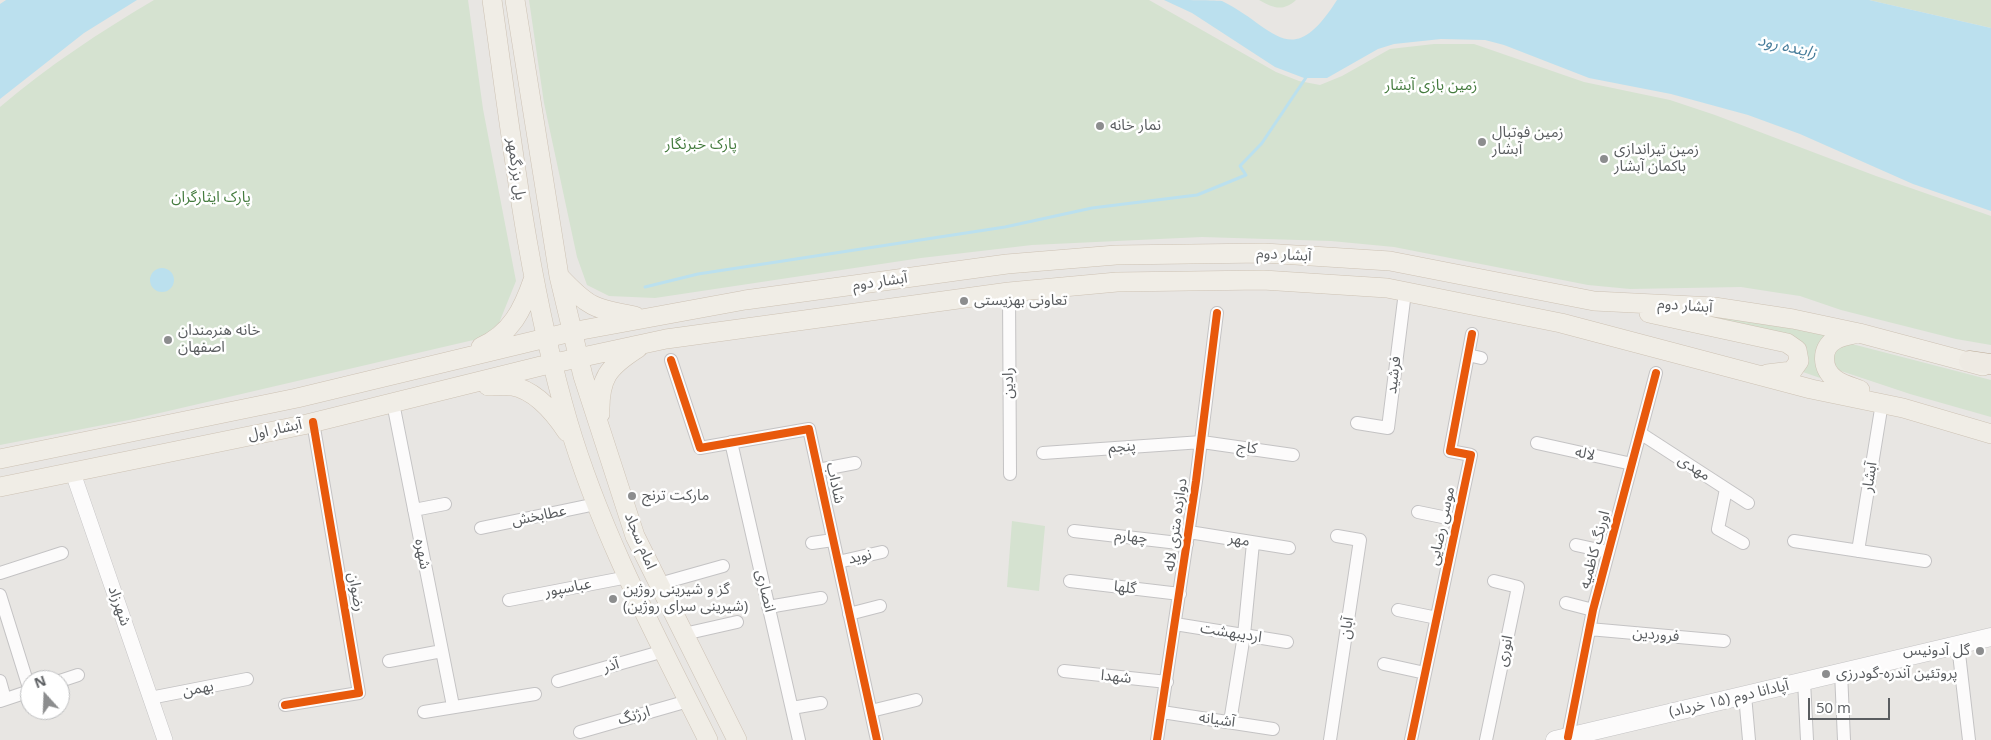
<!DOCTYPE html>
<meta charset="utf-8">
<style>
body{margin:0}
#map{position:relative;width:1991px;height:740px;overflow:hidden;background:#e8e6e3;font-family:"Open Sans",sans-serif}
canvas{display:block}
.north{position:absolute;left:20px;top:670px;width:50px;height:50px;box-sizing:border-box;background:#fff;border:1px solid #bdbebf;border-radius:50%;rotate:340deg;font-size:14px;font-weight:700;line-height:20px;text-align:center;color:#5a5d60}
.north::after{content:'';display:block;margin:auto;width:18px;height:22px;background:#8c8d8e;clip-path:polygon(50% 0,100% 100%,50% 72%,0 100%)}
.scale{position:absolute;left:1808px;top:698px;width:82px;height:22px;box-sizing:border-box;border:2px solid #5a5d60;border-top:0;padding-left:6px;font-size:15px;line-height:18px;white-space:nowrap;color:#5a5d60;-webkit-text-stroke:4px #fff;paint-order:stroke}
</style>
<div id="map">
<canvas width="1991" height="740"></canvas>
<div class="north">N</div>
<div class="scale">50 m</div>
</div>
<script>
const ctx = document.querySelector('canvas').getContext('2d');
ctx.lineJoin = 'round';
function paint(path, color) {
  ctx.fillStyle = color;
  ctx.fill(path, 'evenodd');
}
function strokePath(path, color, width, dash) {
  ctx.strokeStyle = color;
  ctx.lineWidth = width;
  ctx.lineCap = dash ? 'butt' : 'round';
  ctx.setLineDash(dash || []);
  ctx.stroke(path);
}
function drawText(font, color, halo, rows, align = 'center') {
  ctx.font = font + ' "Open Sans","Noto Sans Arabic",sans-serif';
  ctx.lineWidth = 5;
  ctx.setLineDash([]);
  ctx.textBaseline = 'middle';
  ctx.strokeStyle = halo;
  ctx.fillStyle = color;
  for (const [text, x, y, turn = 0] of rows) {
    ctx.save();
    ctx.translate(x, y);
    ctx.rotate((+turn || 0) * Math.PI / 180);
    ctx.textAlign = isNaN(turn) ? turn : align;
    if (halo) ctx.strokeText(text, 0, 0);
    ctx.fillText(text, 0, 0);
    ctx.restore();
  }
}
paint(new Path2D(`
 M154 0H468L483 109 516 281 499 323 482 338 134 419 0 445V107C48 66 100 32 154 0Z
 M529 0H1149L1276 72 1299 81 1320 85 1342 76 1390 49 1434 44H1474L1584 82 1670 100 1715 115 1876 176 1991 216V345L1956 339 1841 310 1800 296 1773 292 1741 287 1630 289 1588 285 1394 247 1331 241 1202 237 1032 245 921 258 655 298 609 296 587 285 577 257 544 103Z
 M1259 0H1296C1283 12 1273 8 1259 0Z
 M1869 0H1991V28Z
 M1734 314 1832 333 1826 380 1800 371 1807 353 1675 315Z
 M1842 344H1852L1991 380V417L1910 394 1838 370 1834 365 1833 355Z
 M1012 521 1045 526 1039 591 1007 587Z`), '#d5e2d0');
paint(new Path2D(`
 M6 0H137L84 33 0 99V4Z
 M1164 0C1177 0 1211 0 1222 1 1274 26 1290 74 1337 0H1869L1991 28V211L1913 184 1800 134 1748 115 1671 94 1589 78 1504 45 1485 40 1441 39 1394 44 1378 49 1327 78H1304L1275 67 1192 13Z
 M150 280a12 12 0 1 1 24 0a12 12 0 1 1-24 0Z`), '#bbe0ee');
strokePath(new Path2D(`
 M645 287 698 274 1005 227 1092 208 1197 195 1246 175 1240 166 1262 143 1307 76`), '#bbe0ee', 3);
const minor = new Path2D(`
 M1009 292 1010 474
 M1468 355 1481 358
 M671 360 700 448 809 429 877 740
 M393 403 453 706
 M1357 423 1388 428 1405 292
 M1640 433 1748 503
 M731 442 799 740
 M1537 443 1632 464
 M1043 453 1202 442 1293 455
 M818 470 855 463
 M1726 489 1718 529 1743 543
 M414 510 445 504
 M1418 512 1457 520
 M481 528 596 504
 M1074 531 1187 544
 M1189 532 1289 548
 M1794 541 1925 561
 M812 543 833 540
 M1576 545 1608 552
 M1858 551 1882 403
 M838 562 882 552
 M0 573 62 553
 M1070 581 1180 594
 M659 584 723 566
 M0 595 30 691
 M509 600 628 577
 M1566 603 1593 610
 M768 607 821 598
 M1398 610 1437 618
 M849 614 880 606
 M1175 624 1287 642
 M1589 629 1724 641
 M684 634 737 622
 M1958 645 1969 740
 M389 661 442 651
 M1384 664 1425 673
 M1064 671 1167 682
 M1841 672 1844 740
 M0 681 5 699
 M60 681 78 675
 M558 681 664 651
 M1804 681 1807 740
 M1745 695 1749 740
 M150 698 247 679
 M0 701 30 691
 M285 705 359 693 313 422
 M792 708 821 703
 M871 711 916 700
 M424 712 535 694
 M1162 712 1273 729
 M1230 722 1244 635 1253 543
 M580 732 688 701
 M1568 737 1593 610 1656 373
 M1157 740 1196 481 1217 313
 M1330 740 1360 540 1337 536
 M1411 740 1471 455 1450 451 1472 334
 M1486 740 1518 587 1494 581`);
const tertiary = new Path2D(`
 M73 473 165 740`);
const secondary = new Path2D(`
 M1555 740 1991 637`);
const primary = new Path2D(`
 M492 0C512 142 528 284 568 422 601 534 656 636 708 740
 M515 0 559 276 583 376 635 536 737 740
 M559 276C588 307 594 309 635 316
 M1649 313 1787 343 1797 350 1799 361 1792 371 1767 374
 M1858 333C1851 335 1841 336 1835 340 1820 348 1822 370 1835 379 1841 384 1852 387 1860 390
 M481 347C511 334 523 309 533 280
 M488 386C496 386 504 385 512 386 535 390 555 414 567 432
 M600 414C599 378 608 367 638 348
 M0 459 297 398 571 332 745 300 1007 264 1116 255 1264 253 1390 261 1594 301 1714 307 1793 319 1859 333 1983 366
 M0 487 303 425 541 366 666 339 1009 292 1117 282 1263 280 1387 288 1561 323 1811 389 1903 408 1991 434`);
const trunk = new Path2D(`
 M1969 361 1991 364`);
strokePath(minor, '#c4c3c4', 14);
strokePath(tertiary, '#c4c3c4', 16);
strokePath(secondary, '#c4c3c4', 19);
strokePath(primary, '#cdc2b4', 20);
strokePath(trunk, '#baa995', 21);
strokePath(minor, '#fcfbfb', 12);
strokePath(tertiary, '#fcfbfb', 15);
strokePath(secondary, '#fcfbfb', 18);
strokePath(primary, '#f0ede6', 19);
strokePath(trunk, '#eeeae3', 20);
strokePath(new Path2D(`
 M671 360 700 448 809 429 877 740
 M285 705 359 693 313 422
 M1568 737 1593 610 1656 373
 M1157 740 1196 481 1217 313
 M1411 740 1471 455 1450 451 1472 334`), '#e8590c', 8);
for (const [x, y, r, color] of [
 [1100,126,5,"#8c8d8e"],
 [1482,142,5,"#8c8d8e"],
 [1604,159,5,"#8c8d8e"],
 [964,301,5,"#8c8d8e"],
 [168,340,5,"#8c8d8e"],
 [632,496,5,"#8c8d8e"],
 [613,599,5,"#8c8d8e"],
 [1980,651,5,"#8c8d8e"],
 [1826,674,5,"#8c8d8e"]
]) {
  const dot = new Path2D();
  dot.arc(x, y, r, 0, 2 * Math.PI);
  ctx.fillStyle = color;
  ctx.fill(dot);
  strokePath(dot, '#fff', 2);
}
drawText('15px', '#447b3e', '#fff', [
 ["زمین بازی آبشار",1431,86],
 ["پارک خبرنگار",701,145],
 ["پارک ایثارگران",211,198]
]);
drawText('15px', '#5a5d60', '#fff', [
 ["نمار خانه",1110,126],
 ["زمین فوتبال",1492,133],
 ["آبشار",1492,150],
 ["زمین تیراندازی",1614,150],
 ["باکمان آبشار",1614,167],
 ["تعاونی بهزیستی",974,301],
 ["خانه هنرمندان",178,331],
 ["اصفهان",178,348],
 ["مارکت ترنج",642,496],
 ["گز و شیرینی روژین",623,590],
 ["(شیرینی سرای روژین)",623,607],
 ["گل آدونیس",1970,651,"right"],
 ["پروتئین آندره-گودرزی",1836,674]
], 'left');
drawText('15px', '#5a5d60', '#fff', [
 ["پل بزرگمهر",516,169,82],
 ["آبشار دوم",1284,255,3],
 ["آبشار دوم",880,282,-8],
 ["آبشار دوم",1685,306,4],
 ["فرشید",1394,375,-83],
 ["رادین",1009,383,-90],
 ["آبشار اول",275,430,-12],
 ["پنجم",1122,447,-4],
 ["کاج",1247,448,8],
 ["لاله",1585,454,13],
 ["مهدی",1694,468,33],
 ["آبشار",1870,477,-81],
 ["شاداب",835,483,78],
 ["عطابخش",539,516,-11],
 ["دوازده متری لاله",1176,525,-82],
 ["موسی رضایی",1442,526,-78],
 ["چهارم",1131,537,6],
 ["مهر",1239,540,9],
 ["امام سجاد",640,541,67],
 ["اورنگ کاظمیه",1595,550,-75],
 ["شهره",422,554,79],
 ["نوید",860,557,-13],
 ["عباسپور",568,588,-11],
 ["گلها",1125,588,7],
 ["انصاری",765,591,77],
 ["رضوان",356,592,80],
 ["شهرزاد",119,606,71],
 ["آبان",1347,628,-81],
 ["اردیبهشت",1231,633,9],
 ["فروردین",1656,635,5],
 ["انوری",1505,651,-78],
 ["آذر",611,666,-16],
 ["شهدا",1116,677,6],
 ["بهمن",198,689,-11],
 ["آپادانا دوم (۱۵ خرداد)",1729,699,-13],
 ["ارژنگ",634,716,-16],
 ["آشیانه",1217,720,8]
]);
drawText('italic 16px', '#467c9a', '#fff', [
 ["زاینده رود",1787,47,13]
]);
</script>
